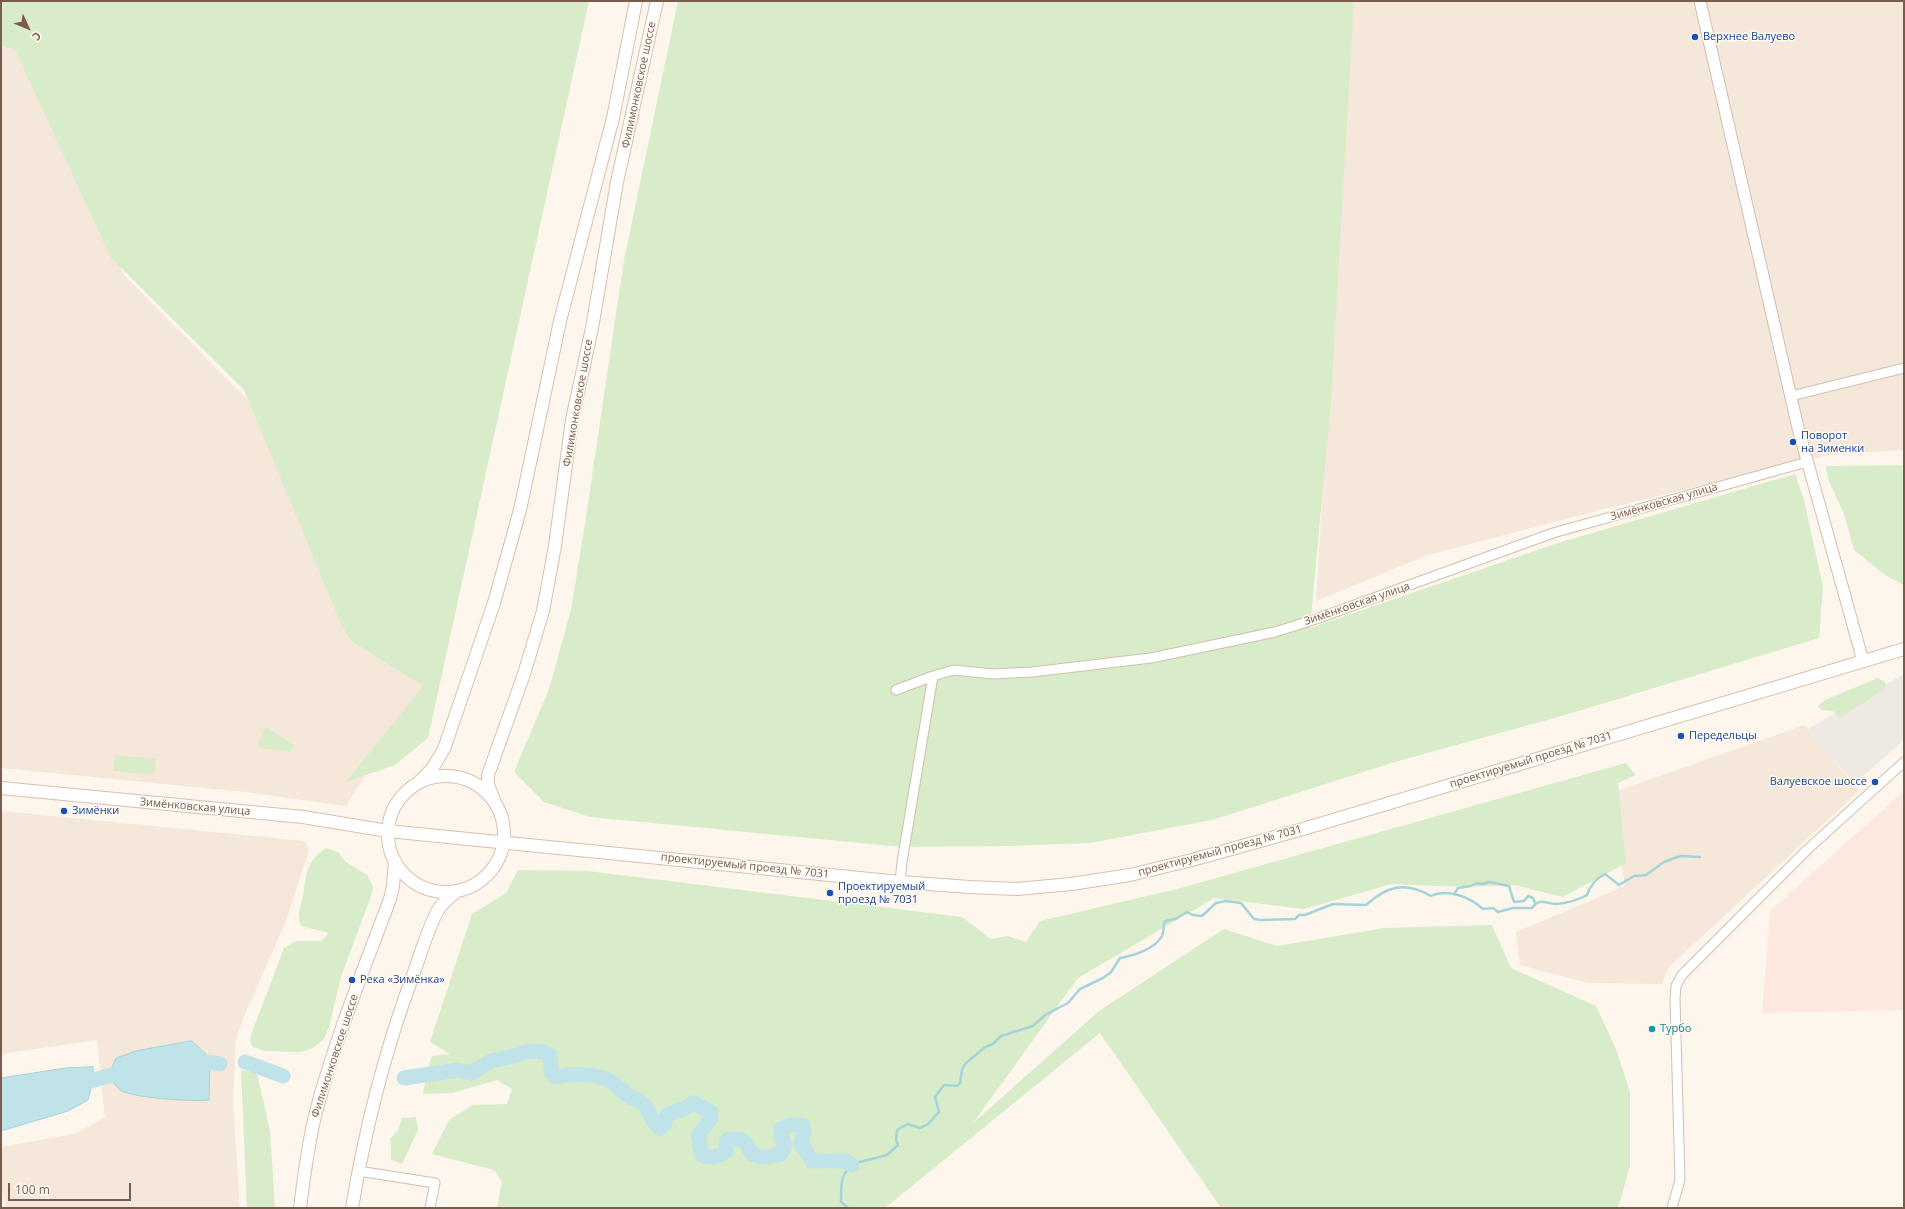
<!DOCTYPE html>
<meta charset="utf-8">
<style>
body{margin:0}
#map{position:relative;width:1905px;height:1209px;overflow:hidden;background:#fdf6ec;font-family:"Open Sans",sans-serif}
canvas{display:block}
.frame{position:absolute;inset:0;border:2px solid #7a5c4d;pointer-events:none}
.north{position:absolute;left:8px;top:8px;width:40px;height:40px;-webkit-text-stroke:3px #fffaf3;paint-order:stroke;rotate:134deg;font-size:11px;font-weight:700;line-height:16px;text-align:center;color:#7a5c4d}
.north::after{content:'';display:block;margin:auto;width:14px;height:18px;background:#7a5c4d;clip-path:polygon(50% 0,100% 100%,50% 72%,0 100%)}
.scale{position:absolute;left:8px;top:1183px;width:123px;height:18px;box-sizing:border-box;border:2px solid #7a5c4d;border-top:0;padding-left:5px;font-size:12px;line-height:14px;white-space:nowrap;color:#7a5c4d;-webkit-text-stroke:3px #fffaf3;paint-order:stroke}
</style>
<div id="map">
<canvas width="1905" height="1209"></canvas>
<div class="frame"></div>
<div class="north">С</div>
<div class="scale">100 m</div>
</div>
<script>
const ctx = document.querySelector('canvas').getContext('2d');
ctx.lineJoin = 'round';
function paint(path, color) {
  ctx.fillStyle = color;
  ctx.fill(path, 'evenodd');
}
function strokePath(path, color, width, dash) {
  ctx.strokeStyle = color;
  ctx.lineWidth = width;
  ctx.lineCap = dash ? 'butt' : 'round';
  ctx.setLineDash(dash || []);
  ctx.stroke(path);
}
function drawText(font, color, halo, rows, align = 'center') {
  ctx.font = font + ' "Open Sans",sans-serif';
  ctx.lineWidth = 3;
  ctx.setLineDash([]);
  ctx.textBaseline = 'middle';
  ctx.strokeStyle = halo;
  ctx.fillStyle = color;
  for (const [text, x, y, turn = 0] of rows) {
    ctx.save();
    ctx.translate(x, y);
    ctx.rotate((+turn || 0) * Math.PI / 180);
    ctx.textAlign = isNaN(turn) ? turn : align;
    if (halo) ctx.strokeText(text, 0, 0);
    ctx.fillText(text, 0, 0);
    ctx.restore();
  }
}
paint(new Path2D(`
 M1352 1H1904V450L1834 454 1600 510 1428 555 1316 601Z
 M1 46 15 50 124 275 254 406 351 641 423 686 346 806 245 792 1 768Z
 M1805 725 1859 791 1668 968 1662 984 1588 983 1520 965 1516 932 1625 886 1611 793Z
 M1 811 305 841 309 850 286 921 244 1017 236 1039 233 1101 240 1208H6L1 1187V1147L74 1134 105 1118 97 1040 1 1054Z`), '#f5e8da');
paint(new Path2D(`
 M1904 791V1010L1762 1013 1770 911Z`), '#fde8e0');
paint(new Path2D(`
 M1904 674V740L1854 784 1808 729Z`), '#efe9e4');
paint(new Path2D(`
 M1 1H589L428 738 395 765 346 782 423 686 351 641 341 624 244 390 111 258 15 50 1 46Z
 M678 1H1354L1331 402 1310 628 1558 543 1795 474 1804 500 1823 587 1819 638 1565 715 1395 762 1212 820 1090 843 1010 846 902 847 590 817 544 802 514 772 549 689 571 610 585 524 624 260Z
 M1904 465V585L1885 575 1854 550 1844 514 1828 479 1826 466Z
 M1878 678 1885 682 1886 688 1840 718 1833 711 1821 710 1818 706 1825 700Z
 M266 727 294 745 290 752 256 747Z
 M115 755 156 759 154 775 113 771Z
 M1626 763 1636 775 1618 783 1626 863 1563 897 1514 885 1462 887 1392 884 1304 909 1214 898 1078 978 973 1123 1099 1011 1224 929 1277 946 1384 928 1492 925 1511 968 1596 1006 1616 1049 1630 1092V1166L1618 1208H1221L1100 1033 885 1208H497L502 1182 494 1170 432 1154 449 1120 473 1105 507 1104 512 1089 497 1080 452 1093 423 1094 427 1071 432 1056 450 1054 430 1042 472 914 506 893 518 870 588 871 962 917 991 939 1007 936 1026 942 1040 921 1177 889Z
 M326 848 338 852 346 862 367 875 373 886 371 896 341 977 329 1027 324 1039 313 1048 301 1052 264 1051 253 1047 250 1041 252 1032 284 948 296 941H321L329 933 301 926C296 908 302 907 304 890 307 870 308 860 326 848Z
 M241 1070 257 1073 270 1131 275 1208H247Z
 M416 1117 418 1130 402 1164 391 1160V1147L390 1139 398 1130 402 1118Z`), '#d8ecc9');
const water = new Path2D(`
 M192 1041 209 1057 210 1062 209 1100C193 1102 132 1098 120 1090 116 1087 112 1080 108 1076L116 1058 136 1051Z
 M93 1067V1081L88 1100 68 1111 1 1131V1078L65 1068Z`);
paint(water, '#bfe3e8');
strokePath(water, '#a5d3da', 1);
strokePath(new Path2D(`
 M1454 894 1458 888 1471 886 1477 883 1482 884 1489 882 1509 886 1514 902 1524 901 1528 896 1533 898 1535 903
 M860 1162 887 1155 898 1145 896 1140 897 1130 908 1124 920 1128 928 1124 939 1112 935 1097 944 1085 957 1086 960 1083 962 1070 965 1064 985 1047 993 1044 1001 1036 1033 1026 1045 1015 1068 1003 1080 989 1103 978 1111 972 1120 958C1133 956 1155 949 1162 936 1164 932 1163 926 1165 921L1175 919 1187 912 1193 915 1202 916 1216 903 1226 901 1241 903 1254 919 1261 920 1295 919 1299 915H1305L1333 904 1366 905C1387 886 1405 881 1431 896 1447 888 1470 897 1483 909L1493 908 1498 912 1513 908H1532C1540 897 1546 904 1557 904 1568 903 1578 900 1587 895 1590 886 1597 878 1605 874L1619 885 1634 876 1646 875 1664 862 1680 856 1700 857
 M848 1208 841 1202C841 1187 840 1173 853 1165`), '#a5d3da', 2.5);
strokePath(new Path2D(`
 M245 1062 283 1076
 M191 1065 210 1062 220 1064
 M404 1078 458 1070 471 1073 491 1061 510 1057 525 1052 540 1051 550 1055 551 1072 556 1077C570 1074 598 1073 610 1081 617 1085 622 1092 629 1096 634 1100 642 1101 645 1106 651 1114 651 1122 660 1128L665 1124 666 1116C676 1109 684 1112 693 1103L711 1112V1118L698 1136 702 1155C712 1159 717 1157 726 1152L727 1140 740 1139 747 1144C751 1161 768 1158 781 1154L785 1146 781 1136V1129L790 1125H803L804 1132 801 1143 812 1161H823
 M73 1086 108 1076 128 1073
 M831 1161H845L852 1165`), '#bfe3e8', 15);
const minor = new Path2D(`
 M1791 396 1904 368
 M896 690 933 676 954 670 993 674 1032 672 1151 658 1275 632 1316 619 1553 533 1807 462
 M900 882 902 862 933 676
 M358 1171 435 1183 430 1208
 M1672 1208 1680 1180 1675 999 1676 986 1682 975 1809 848 1904 762`);
const tertiary = new Path2D(`
 M1700 1 1798 428 1863 661`);
const secondary = new Path2D(`
 M388 834a58 58 0 1 1 116 0a58 58 0 1 1-116 0Z
 M419 782 432 769 444 749 494 603 520 510 560 321 613 118 636 1
 M1 788 303 817 388 831 900 882 970 887 1017 889 1071 884 1130 875 1192 860 1303 829 1904 649
 M494 800 488 785V775L523 677 543 611 555 546 572 420 592 328 617 182 657 1
 M300 1208C304 1176 308 1143 316 1112 335 1039 364 969 390 899L393 886 395 861
 M352 1208C365 1129 385 1051 413 975 421 954 427 930 438 910 443 902 450 897 457 891`);
strokePath(minor, '#d1beb0', 11);
strokePath(tertiary, '#d1beb0', 13);
strokePath(secondary, '#d6c0b0', 14);
strokePath(minor, '#fff', 9);
strokePath(tertiary, '#fff', 11);
strokePath(secondary, '#fff', 12);
for (const [x, y, r, color] of [
 [1695,37,4,"#1a4fb4"],
 [1793,442,4,"#1a4fb4"],
 [1681,736,4,"#1a4fb4"],
 [1875,782,4,"#1a4fb4"],
 [64,811,4,"#1a4fb4"],
 [830,893,4,"#1a4fb4"],
 [352,980,4,"#1a4fb4"],
 [1652,1029,4,"#0f9aa8"]
]) {
  const dot = new Path2D();
  dot.arc(x, y, r, 0, 2 * Math.PI);
  ctx.fillStyle = color;
  ctx.fill(dot);
  strokePath(dot, '#fffaf3', 1.5);
}
drawText('11px', '#164399', '#fffaf3', [
 ["Верхнее Валуево",1703,37],
 ["Поворот",1801,436],
 ["на Зименки",1801,449],
 ["Передельцы",1689,736],
 ["Валуевское шоссе",1867,782,"right"],
 ["Зимёнки",72,811],
 ["Проектируемый",838,887],
 ["проезд № 7031",838,900],
 ["Река «Зимёнка»",360,980]
], 'left');
drawText('11px', '#7a5c4d', '#fffaf3', [
 ["Филимонковское шоссе",639,85,-78],
 ["Филимонковское шоссе",578,403,-80],
 ["Зимёнковская улица",1664,502,-16],
 ["Зимёнковская улица",1357,604,-19],
 ["проектируемый проезд № 7031",1531,760,-17],
 ["Зимёнковская улица",195,807,5],
 ["проектируемый проезд № 7031",1220,851,-15],
 ["проектируемый проезд № 7031",745,866,6],
 ["Филимонковское шоссе",335,1056,-72]
]);
drawText('11px', '#0d838f', '#fffaf3', [
 ["Турбо",1660,1029]
], 'left');
</script>
